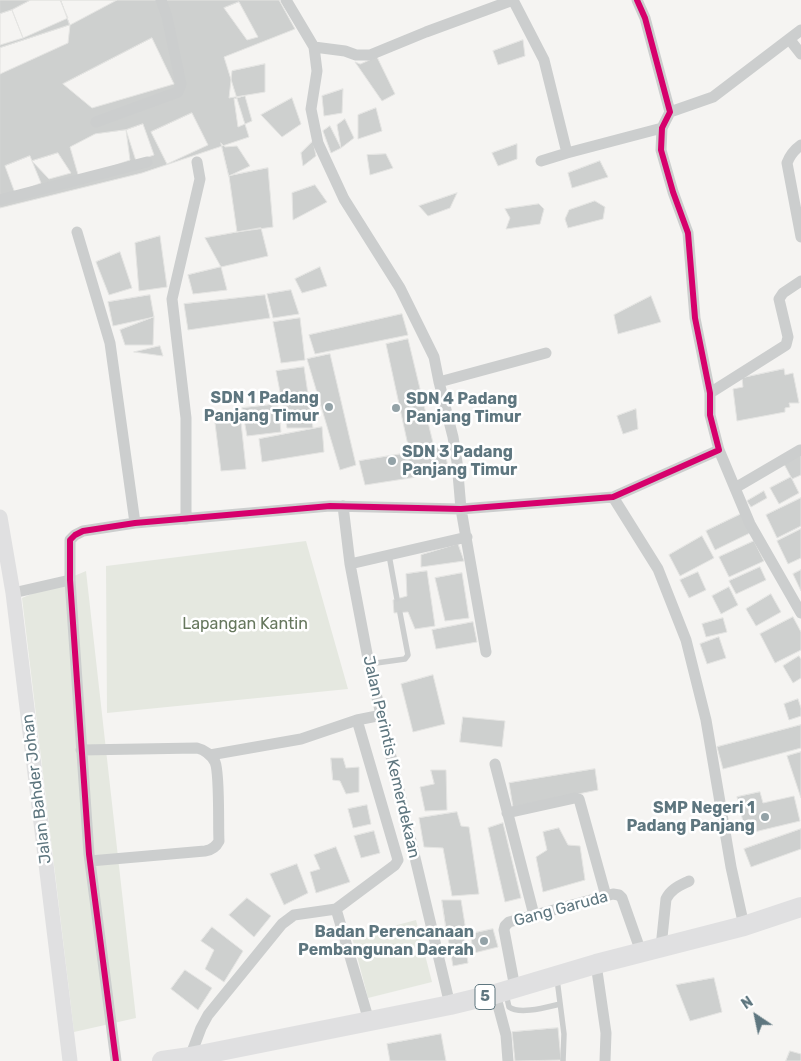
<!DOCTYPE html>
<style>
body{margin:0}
#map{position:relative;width:801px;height:1061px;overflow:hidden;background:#f5f4f2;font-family:Rubik,sans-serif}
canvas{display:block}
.north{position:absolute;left:731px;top:991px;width:50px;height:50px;-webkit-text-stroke:4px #fff;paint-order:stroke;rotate:326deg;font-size:14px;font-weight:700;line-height:20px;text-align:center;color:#5e767f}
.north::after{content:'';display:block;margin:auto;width:18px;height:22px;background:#5e767f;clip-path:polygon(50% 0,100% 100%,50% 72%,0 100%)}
</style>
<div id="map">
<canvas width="801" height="1061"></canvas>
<div class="north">N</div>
</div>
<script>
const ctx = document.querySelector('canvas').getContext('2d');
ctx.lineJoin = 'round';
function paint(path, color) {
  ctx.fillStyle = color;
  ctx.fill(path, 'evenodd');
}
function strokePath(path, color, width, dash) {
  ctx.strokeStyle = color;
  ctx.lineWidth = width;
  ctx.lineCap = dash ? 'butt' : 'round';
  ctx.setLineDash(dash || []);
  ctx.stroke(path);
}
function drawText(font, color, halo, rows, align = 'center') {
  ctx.font = font + ' Rubik,sans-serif';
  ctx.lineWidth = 5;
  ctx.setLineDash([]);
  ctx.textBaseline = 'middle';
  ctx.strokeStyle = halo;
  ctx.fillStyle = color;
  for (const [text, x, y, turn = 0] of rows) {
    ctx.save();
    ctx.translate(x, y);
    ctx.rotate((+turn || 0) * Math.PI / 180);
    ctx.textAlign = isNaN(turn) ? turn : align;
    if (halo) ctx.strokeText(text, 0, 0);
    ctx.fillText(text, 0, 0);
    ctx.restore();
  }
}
paint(new Path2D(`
 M306 541 348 689 107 713 106 566Z
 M86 571 136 1018 74 1032 22 598Z
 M416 920 432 982 368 998 352 937Z`), '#e5e8e0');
const building = new Path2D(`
 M0 0H279L295 29 224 57 249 137 142 173 0 208Z
 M31 0H60L68 18 23 38 12 10Z
 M61 0H117L70 25Z
 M239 2 258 37 247 40 224 8Z
 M12 10 23 38 0 45V14Z
 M70 25 68 43 0 74V48Z
 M152 38 174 84 92 108 63 84Z
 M523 40 525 56 498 65 493 51Z
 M377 57 395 94 382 101 355 62 360 64Z
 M265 64V92L229 98 232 71Z
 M343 89 342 113 324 116 322 96Z
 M245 96 252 121 238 127 234 99Z
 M292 98 301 124 282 137 261 115Z
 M376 108 382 131 358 139V115Z
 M192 113 208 145 167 164 151 132Z
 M345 119 354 138 341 148 337 125Z
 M143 124 154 155 136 161 126 130Z
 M330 126 341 148 331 153 323 131Z
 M126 130 130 160 79 178 70 147 95 134Z
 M313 141 316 156 303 166 301 153Z
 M221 143 225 147 237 146 250 166 229 176Z
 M517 144V159L498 166 492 153Z
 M58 153 71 173 49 179 32 161Z
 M386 154 393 168 370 175 367 155Z
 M30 156 41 183 15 193 5 166Z
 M600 161 608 177 572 188 568 173Z
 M268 168 273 227 237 232 229 176Z
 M315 185 327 202 293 220 292 193Z
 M457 193 450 208 428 216 419 206Z
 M595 201 605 207 603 219 568 228 565 219 569 210Z
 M539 204 544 209 540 224 506 229 510 218 505 209Z
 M261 228 268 256 221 267 205 238Z
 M160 236 167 287 139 291 135 243Z
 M120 252 132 288 109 295 96 262Z
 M221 267 227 290 193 294 188 275Z
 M320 267 327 286 302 293 295 279Z
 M291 290 299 314 273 318 267 294Z
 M150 295 154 317 113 326 108 302Z
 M265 295 270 318 188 330 184 304Z
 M651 296 661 322 618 334 614 315Z
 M402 314 408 335 315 354 309 335Z
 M154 317 153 345H125L120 330Z
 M300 318 305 360 281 363 273 322Z
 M408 339 434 447 409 450 386 344Z
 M160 346 163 356 134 352Z
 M330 354 356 465 340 470 307 359Z
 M304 367 313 428H287L276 371Z
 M784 369 785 375 793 373 799 403H789L790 407 785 408V412L737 421 733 389 743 387 742 378Z
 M278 404 281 432 247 436 242 408Z
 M636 409 638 429 623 434 617 416Z
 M240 413 246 469 221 471 214 415Z
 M322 427 324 452 262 462 259 439Z
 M444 447 449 472 365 485 359 461Z
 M801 454V475L792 479 784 464Z
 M791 477 799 493 779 504 770 488Z
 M764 491 767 498 751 507 747 501Z
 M801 498V526L777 538 766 515Z
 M741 514 750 533 715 550 706 531Z
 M801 529V558L788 564 777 541Z
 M702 536 714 558 680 576 669 555Z
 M754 541 764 561 729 577 719 557Z
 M458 544 464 561 421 567V555Z
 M760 567 766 580 736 594 729 581Z
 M801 570V591L793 574Z
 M427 571 435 626 415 629 408 612 394 613 393 600 407 596 406 574Z
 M698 572 706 590 689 598 680 580Z
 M462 573 469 618 445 621 435 578Z
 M729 587 738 605 721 614 712 596Z
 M771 594 781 612 756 626 746 609Z
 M793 617 801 632V650L775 663 760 634Z
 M723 618 727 632 706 637 702 624Z
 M473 622 477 642 436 649 432 630Z
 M719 637 726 658 707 664 700 644Z
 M799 656 801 659V678L793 683 783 666Z
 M433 675 445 724 413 732 401 684Z
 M798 699 801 708V716L789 720 784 704Z
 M463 717 505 721 502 747 460 742Z
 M801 725V748L723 769 717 747Z
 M801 752V798L787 756Z
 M331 758H343L346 768 359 767V792L346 794 340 781 333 780Z
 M595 769 598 790 513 807 509 783Z
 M431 770H446L447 810 425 811 420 787 434 784Z
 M760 792 763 803 794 796 800 821 746 834 737 797Z
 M367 805 371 824 353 828 348 809Z
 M457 812 461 826 469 827 479 894 452 896 443 848 424 847 419 818Z
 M503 823 521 898 505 902 488 828Z
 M559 828 568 845 580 846 585 880 543 892 536 857 547 850 543 832Z
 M801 829V849L751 867 744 849Z
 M374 831 380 853 361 858 354 836Z
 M336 847 350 882 316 893 310 872 320 869 314 855Z
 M297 864 308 893 284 905 270 874Z
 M247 898 271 916 254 937 229 915Z
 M442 900H461L466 931 447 934Z
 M212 927 243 951 224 982 205 969 214 950 201 941Z
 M493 929 498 947 474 953 470 934Z
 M464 934 468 963 453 966 448 938Z
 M185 970 212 988 198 1010 171 989Z
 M714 978 722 1012 690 1021 676 985Z
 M558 1028 561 1060 515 1061 512 1032Z
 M441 1034 446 1061H390L387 1044Z
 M790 1051 801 1054V1061H786Z`);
paint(building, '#ced0cf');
strokePath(building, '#e4e4e2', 1);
strokePath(new Path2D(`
 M389 555 397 599
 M369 664 405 659 408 655 400 613
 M557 979 564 1034 563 1061
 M506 994 509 1007C520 1015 547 1007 560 1004`), '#cccece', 5.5);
strokePath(new Path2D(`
 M286 0 314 47 345 51 356 55H370L426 32 513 0 544 60 567 153
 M790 40 801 54
 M314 47 317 71 311 109 318 143 344 199 400 288 434 357 439 382 453 437 457 462 461 509 486 652
 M670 112 713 97 801 30
 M96 122 178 92 181 84 167 17 161 0
 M801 145C794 150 790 155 787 163L801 237
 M541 161 567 153 662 128
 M0 200 147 162
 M77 232 110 343 135 523
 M439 382 546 353
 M710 393 786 345 788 337 779 299 783 293 801 281
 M719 450 750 524 801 613
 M735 488 800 450
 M613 497 658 569 686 640 706 720 731 867 744 926
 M343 506 350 564 369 664 450 1005
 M186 519V418L172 299 200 179 197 162
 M350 564 467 537
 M13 593 70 580
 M81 750 197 748C205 750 211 755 215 762 220 773 218 826 219 841 216 847 212 850 205 851L90 861
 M210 755 301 739 357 720
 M495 764 534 915
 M507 813 575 798 579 799 606 896
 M336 909 369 1021
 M661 947 666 899C671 889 679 886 689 881
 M596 964 606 1033 605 1061
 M515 988 504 930 505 926 509 922 613 894 619 895 622 898 641 952
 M495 994 506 1035 508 1061
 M191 1059 190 1057 201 1028 208 1015 282 924 294 915 336 909 395 865 398 860 357 720 382 715
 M116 1061 89 854 70 580V540L75 535 83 531 135 523 330 506 461 509 613 497 719 450 710 415V393L695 318 688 233 673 192 661 150 662 128 670 112 645 18 637 0`), '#cccece', 11);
strokePath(new Path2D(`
 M0 517 13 593 70 1061`), '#e0e0e1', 15);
strokePath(new Path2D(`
 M162 1061 190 1057 450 1005 495 994 596 964 744 926 801 907`), '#e0e0e1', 20);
strokePath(new Path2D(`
 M116 1061 89 854 70 580V540L75 535 83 531 135 523 330 506 461 509 613 497 719 450 710 415V393L695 318 688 233 673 192 661 150 662 128 670 112 645 18 637 0`), '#d6006c', 6);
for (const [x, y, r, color] of [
 [329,407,5,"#93a2a7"],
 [396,408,5,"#93a2a7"],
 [392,461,5,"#93a2a7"],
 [765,817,5,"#93a2a7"],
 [484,941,5,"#93a2a7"]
]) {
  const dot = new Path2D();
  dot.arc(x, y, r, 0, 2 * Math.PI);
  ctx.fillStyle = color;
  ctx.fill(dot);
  strokePath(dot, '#fff', 2);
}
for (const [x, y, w] of [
 [485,997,20]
]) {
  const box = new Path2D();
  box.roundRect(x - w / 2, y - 12.5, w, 25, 4);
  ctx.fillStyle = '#fff';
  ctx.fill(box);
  strokePath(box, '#5e767f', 1);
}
drawText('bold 15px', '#5e767f', null, [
 ["5",485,997]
]);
drawText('bold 16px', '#5e767f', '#fff', [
 ["SDN 1 Padang",319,398],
 ["Panjang Timur",319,416],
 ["SDN 4 Padang",406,399,"left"],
 ["Panjang Timur",406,417,"left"],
 ["SDN 3 Padang",402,452,"left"],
 ["Panjang Timur",402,470,"left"],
 ["SMP Negeri 1",755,808],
 ["Padang Panjang",755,826],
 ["Badan Perencanaan",474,932],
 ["Pembangunan Daerah",474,950]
], 'right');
drawText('16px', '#66775d', '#fff', [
 ["Lapangan Kantin",245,624]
]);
drawText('16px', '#5e767f', '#fff', [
 ["Jalan Perintis Kemerdekaan",391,757,77],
 ["Jalan Bahder Johan",37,789,-97],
 ["Gang Garuda",561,909,-15]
]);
</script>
